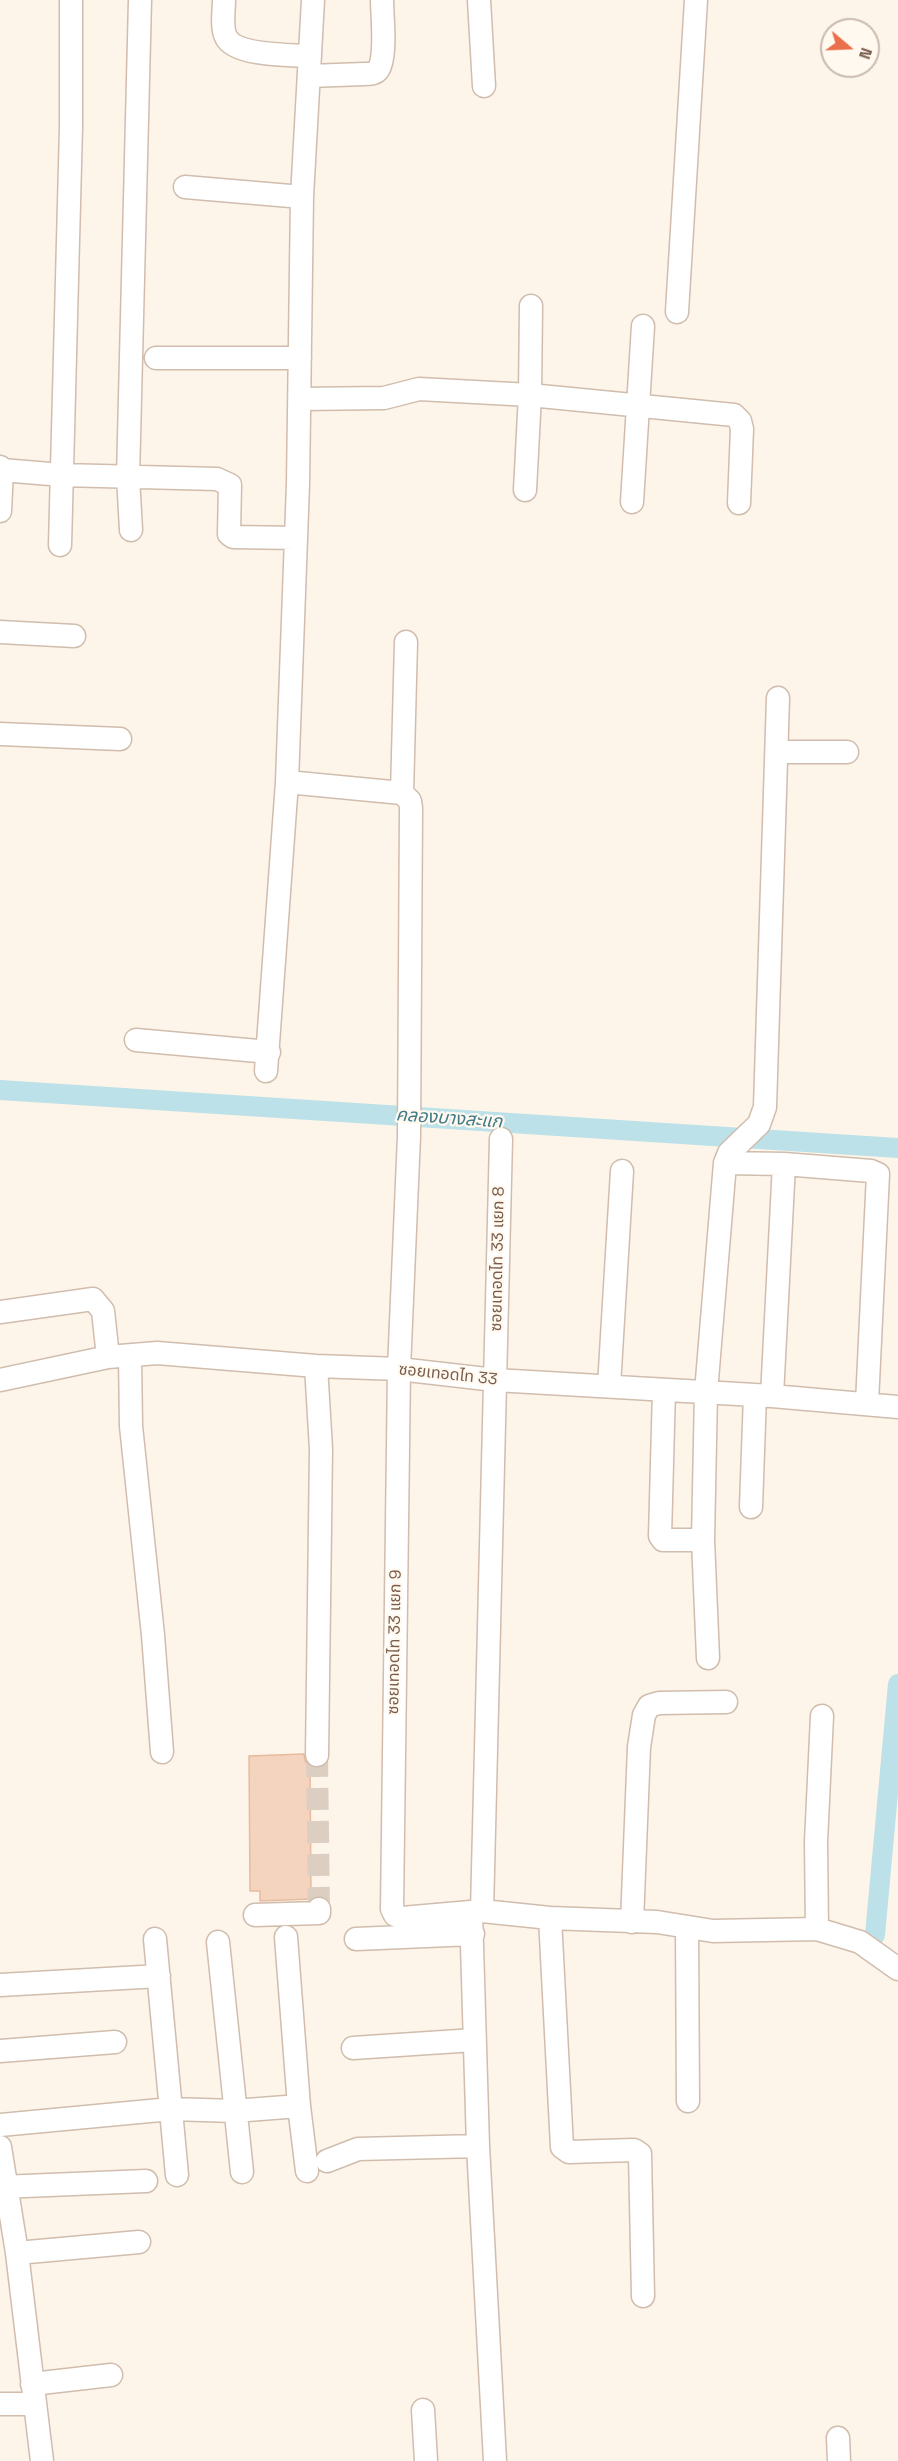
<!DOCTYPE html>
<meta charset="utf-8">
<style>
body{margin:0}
#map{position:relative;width:898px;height:2461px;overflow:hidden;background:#fdf5e9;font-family:"Space Grotesk",sans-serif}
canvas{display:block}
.north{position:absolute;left:820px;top:18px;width:60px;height:60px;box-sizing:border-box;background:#fff9f0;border:2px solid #c9baae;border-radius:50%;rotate:109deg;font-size:16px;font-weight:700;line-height:24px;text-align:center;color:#795c4b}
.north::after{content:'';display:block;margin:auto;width:21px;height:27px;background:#ea6f4b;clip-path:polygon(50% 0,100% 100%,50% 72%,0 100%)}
</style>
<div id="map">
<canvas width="898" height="2461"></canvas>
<div class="north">N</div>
</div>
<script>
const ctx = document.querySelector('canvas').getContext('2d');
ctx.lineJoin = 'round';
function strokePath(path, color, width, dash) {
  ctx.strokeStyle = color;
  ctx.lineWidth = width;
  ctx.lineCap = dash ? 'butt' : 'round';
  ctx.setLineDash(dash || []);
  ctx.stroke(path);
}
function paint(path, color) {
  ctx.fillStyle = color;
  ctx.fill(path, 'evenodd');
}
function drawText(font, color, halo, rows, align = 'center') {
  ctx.font = font + ' "Space Grotesk","Noto Sans Thai",sans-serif';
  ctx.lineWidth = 4.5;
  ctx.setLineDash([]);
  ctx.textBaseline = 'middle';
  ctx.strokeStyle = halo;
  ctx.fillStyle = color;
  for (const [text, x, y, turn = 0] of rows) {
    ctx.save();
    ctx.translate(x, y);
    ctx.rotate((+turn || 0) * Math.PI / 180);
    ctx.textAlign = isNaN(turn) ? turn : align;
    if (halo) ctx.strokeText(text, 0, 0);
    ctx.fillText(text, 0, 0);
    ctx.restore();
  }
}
strokePath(new Path2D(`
 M0 1090 898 1148
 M875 1935 898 1684`), '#bce1e8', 20);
const building = new Path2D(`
 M304 1754 305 1761 310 1767 311 1899 260 1901V1891H250L249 1756Z`);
paint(building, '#f4d4bf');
strokePath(building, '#e7bb9f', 1.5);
strokePath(new Path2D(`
 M317 1755 319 1909`), '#dccfc2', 22, [22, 11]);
const minor = new Path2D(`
 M224 0C224 11 221 27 226 37 235 56 291 55 310 56
 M479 0 484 86
 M309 76 364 74C369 74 375 74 378 70 387 57 382 16 382 0
 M185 187 302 197
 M677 312 696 0
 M156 358H300
 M300 399 384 398 419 389 530 395 734 415 740 421 742 429 739 503
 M0 467 2 470 0 511
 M2 470 62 475 217 479 230 485 229 534 233 537 296 538
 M525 490 530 395 531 306
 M632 502 643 326
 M131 530 128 477 140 0
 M60 545 71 127V0
 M0 632 74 636
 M0 734 120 739
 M777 752H847
 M287 782 402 793 410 801 411 808 409 1136 399 1369 392 1909 395 1915 402 1918 482 1911 550 1918 657 1922 713 1931 817 1929 860 1942 898 1969
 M402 793 406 642
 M136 1040 269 1052
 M266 1071 287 782 298 484 302 197 313 0
 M725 1163 784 1164 871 1171 878 1174 867 1403
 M0 1312 93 1299 103 1311 108 1357
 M130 1356 131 1426 153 1635 162 1752
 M316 1366 321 1449 317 1755
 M0 1380 108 1357 157 1353 316 1366 399 1369 495 1380 772 1396 898 1407
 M609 1386 622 1171
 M664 1390 660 1536 663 1540H703
 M772 1396 784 1164
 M751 1507 755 1395
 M708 1658 703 1540 706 1392 725 1163 729 1153 759 1124 765 1107 778 698
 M482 1911 501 1139
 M471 1912 478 2146 495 2461
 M255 1915 319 1913V1909
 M550 1918 562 2147 569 2152 634 2150 640 2154 643 2296
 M632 1922 639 1747 644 1715 649 1706 659 1703 726 1702
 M687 1928 688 2101
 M817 1929 816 1842 822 1716
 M286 1937 299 2106 307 2171
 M155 1939 177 2175
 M356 1939 473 1934
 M218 1942 242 2172
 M0 1985 159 1976
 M353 2048 474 2040
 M0 2051 115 2042
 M0 2125 171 2109 234 2111 299 2106
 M0 2147 17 2253 42 2461
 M327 2161 358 2149 478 2146
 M0 2187 146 2181
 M17 2253 139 2242
 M32 2384 111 2375
 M0 2404H34
 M423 2410 426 2461
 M838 2438 839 2461`);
strokePath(minor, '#d0bdad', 25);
strokePath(minor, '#fff', 22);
drawText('16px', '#795c4b', '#fff9f0', [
 ["ซอยเทอดไท 33 แยก 8",498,1259,-89],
 ["ซอยเทอดไท 33",448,1375,6],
 ["ซอยเทอดไท 33 แยก 9",395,1642,-89]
]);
drawText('italic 18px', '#407a86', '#fff9f0', [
 ["คลองบางสะแก",449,1119,4]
]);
</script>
